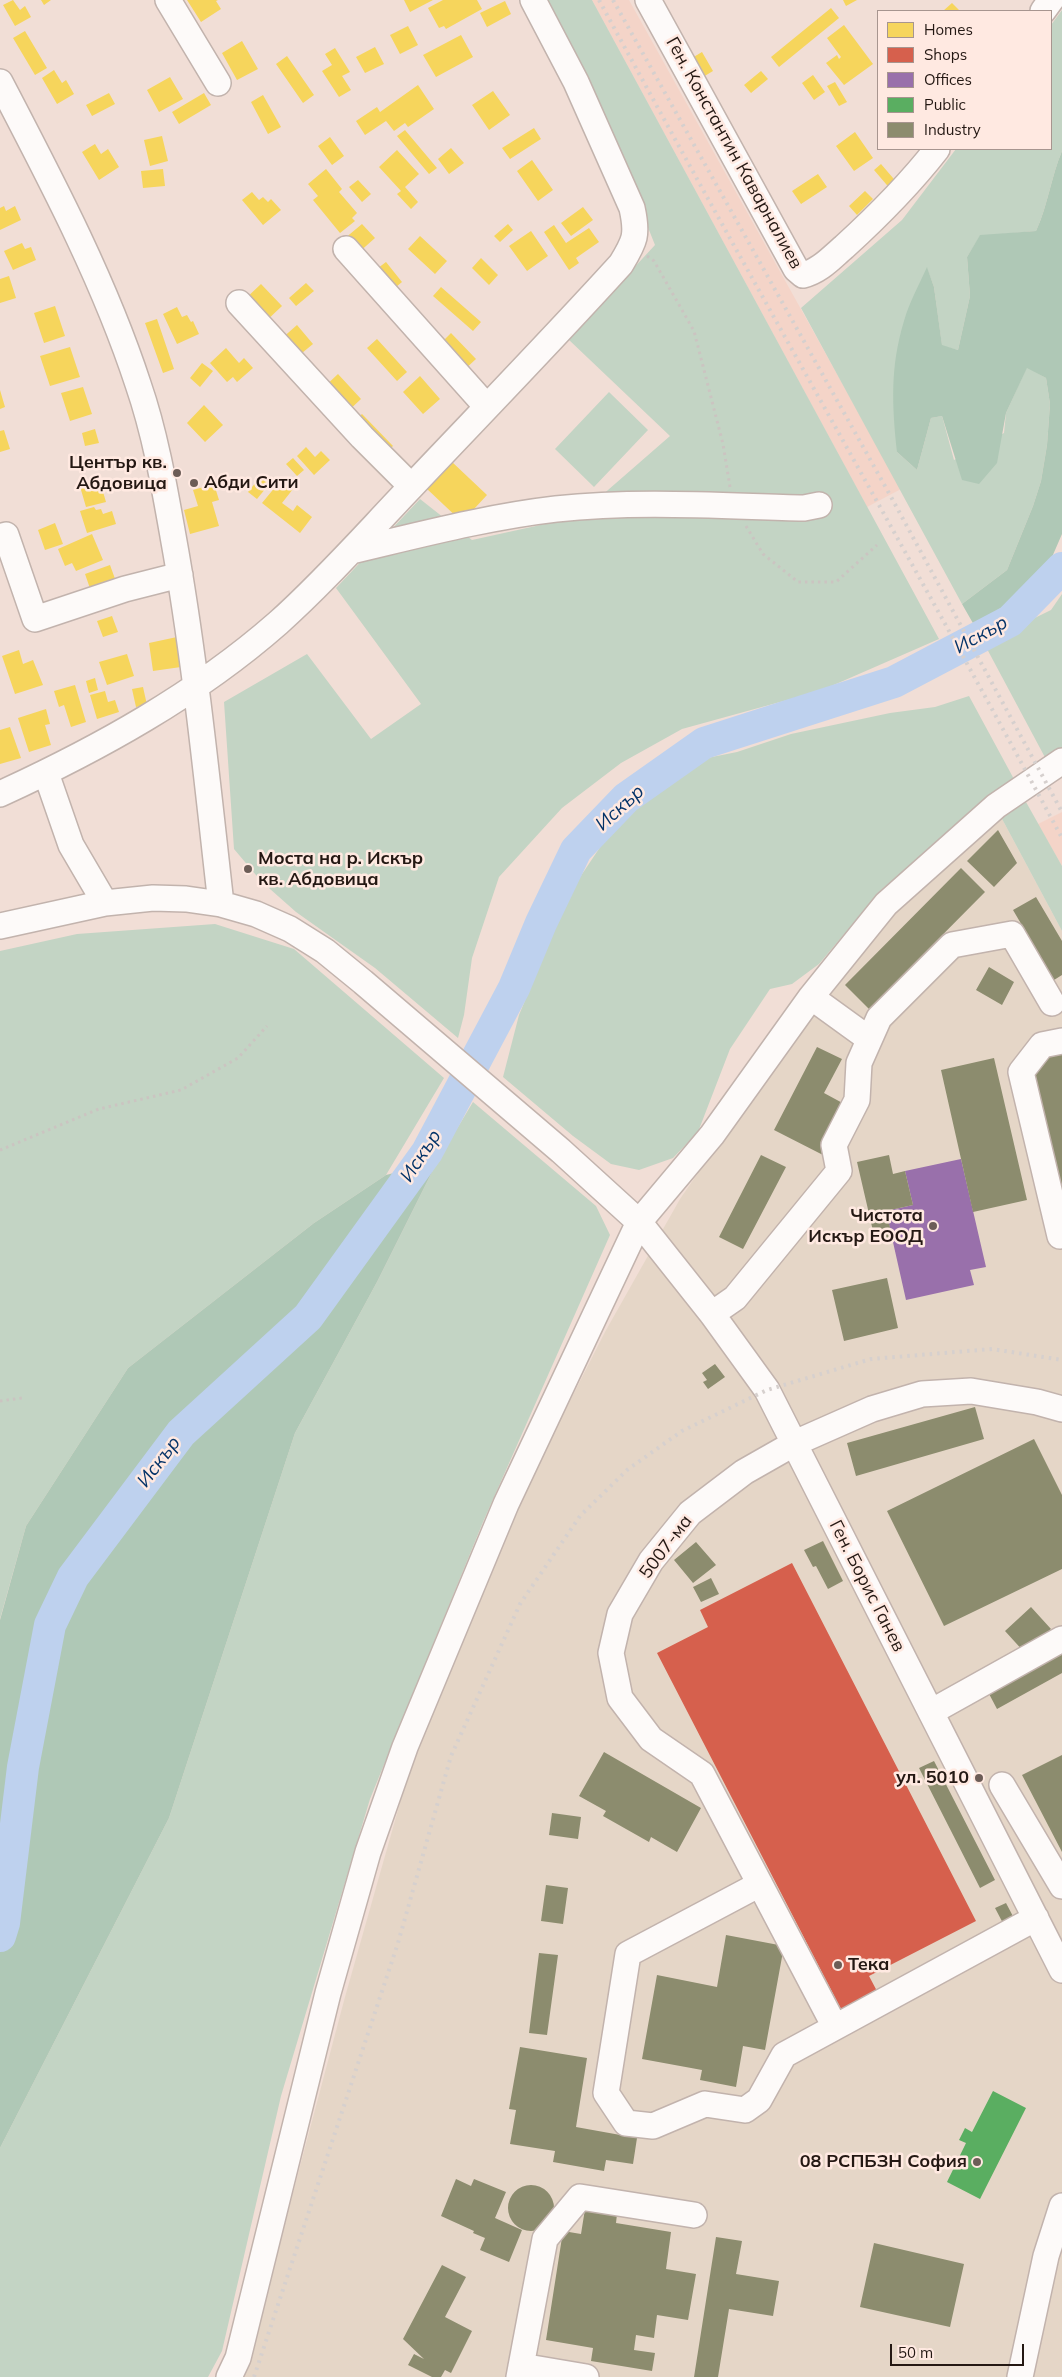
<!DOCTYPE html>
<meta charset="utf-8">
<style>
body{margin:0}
#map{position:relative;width:1062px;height:2377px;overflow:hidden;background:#f1ded6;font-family:Mulish,sans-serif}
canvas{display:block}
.legend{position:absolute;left:877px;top:10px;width:175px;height:140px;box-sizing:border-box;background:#ffe9e1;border:1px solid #a7958f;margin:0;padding:6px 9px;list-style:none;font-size:15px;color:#241813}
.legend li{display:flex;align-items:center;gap:10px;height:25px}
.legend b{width:25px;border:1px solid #a7958f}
.scale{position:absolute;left:890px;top:2344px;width:134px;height:22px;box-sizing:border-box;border:2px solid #241813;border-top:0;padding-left:6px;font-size:15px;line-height:18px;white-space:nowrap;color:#241813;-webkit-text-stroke:4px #ffe9e1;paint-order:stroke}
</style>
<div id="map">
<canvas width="1062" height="2377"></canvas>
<ul class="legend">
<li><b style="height:14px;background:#f6d55c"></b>Homes</li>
<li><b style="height:14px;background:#d6604d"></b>Shops</li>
<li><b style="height:14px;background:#9970ab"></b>Offices</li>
<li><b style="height:14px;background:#5aae61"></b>Public</li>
<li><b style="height:14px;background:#8c8c6e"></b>Industry</li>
</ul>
<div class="scale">50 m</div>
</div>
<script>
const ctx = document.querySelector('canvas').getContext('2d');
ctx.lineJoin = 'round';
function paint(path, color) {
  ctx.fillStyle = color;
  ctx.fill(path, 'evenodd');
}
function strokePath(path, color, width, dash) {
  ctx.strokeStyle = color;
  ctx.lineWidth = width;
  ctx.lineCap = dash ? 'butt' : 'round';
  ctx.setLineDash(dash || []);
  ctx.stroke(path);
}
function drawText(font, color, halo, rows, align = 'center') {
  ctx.font = font + ' Mulish,sans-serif';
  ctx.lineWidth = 5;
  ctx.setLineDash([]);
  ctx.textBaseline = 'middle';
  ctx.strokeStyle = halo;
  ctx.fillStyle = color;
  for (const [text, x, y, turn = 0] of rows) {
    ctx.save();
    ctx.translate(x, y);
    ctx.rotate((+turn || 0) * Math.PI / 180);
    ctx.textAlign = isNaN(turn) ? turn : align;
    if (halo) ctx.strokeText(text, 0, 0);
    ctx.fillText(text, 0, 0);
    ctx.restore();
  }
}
paint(new Path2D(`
 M592 0H629L901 489 867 507Z
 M1062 812V866L1038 824Z`), '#f4d4c8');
paint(new Path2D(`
 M1001 817 1062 931V2377H244L345 1997 415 1750 516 1507 605 1332 680 1199 822 994 896 913Z`), '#e5d6c7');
paint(new Path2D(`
 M542 0H592L939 639 820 691 682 729 621 763 562 808 499 877 472 958 464 1015 458 1038 375 968 296 912 261 881 234 849 224 702 307 654 371 739 421 704 336 588 420 499 472 540 577 517 670 436 568 339 655 245 604 117Z
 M1062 10V151C1051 177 1048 205 1036 231L980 236 967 257 970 296 958 350 942 346 934 287 927 268 897 452 917 470 931 418 942 416 954 460 1004 433 1006 413 1027 367 1046 378 1050 404 1047 445 1041 481 1033 506 1007 570 962 604 801 308 902 220 956 149H1051V25Z
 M609 392 648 430 594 487 555 449Z
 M1062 594V753L1048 763 986 647 998 636 1051 610Z
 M969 696 1015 781 989 799 882 889 819 964 792 984 770 989 730 1049 698 1132 673 1158 639 1170 611 1164 573 1136 503 1077 519 1015 570 892 619 819 707 758 737 752 791 734 890 713 935 707Z
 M1026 802 1062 866V931L1001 817Z
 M215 924 294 949 444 1078 386 1175 314 1223 128 1368 26 1526 0 1619V951L77 934Z
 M473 1102 596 1206 610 1235 483 1522 370 1799 281 2096 222 2351 208 2377H0V2148L169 1818 295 1433 377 1282 437 1162Z`), '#c3d4c4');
paint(new Path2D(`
 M1062 151V534L1049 564 1026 592 974 625 962 604 1007 570 1033 506 1041 481 1047 445 1050 404 1046 378 1027 368 1006 413 997 463 979 484 962 480 942 416 931 418 917 470 897 452C892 405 890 367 904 321 909 303 919 285 927 267L934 287 942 345 958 350 970 296 967 257 980 235 1036 231C1048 205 1051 177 1062 151Z
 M437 1162 377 1282 295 1433 169 1818 0 2148V1620L26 1526 128 1368 314 1223 386 1175Z`), '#afc8b6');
paint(new Path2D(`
 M13 0 20 10 25 6 31 17 15 26 3 5Z
 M41 0H51L44 5Z
 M187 0H218L216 1 221 9 201 22Z
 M404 0H433L410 12Z
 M443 0H477L482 9 446 29 444 26 439 28 428 8Z
 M843 0H857L846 6Z
 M505 1 511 14 487 27 480 13Z
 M952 3 960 11H943Z
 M831 8 839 18 779 67 771 57Z
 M844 25 873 64 844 85 826 63 837 55 839 59 841 57 827 38Z
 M408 26 418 45 400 54 390 35Z
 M25 31 47 68 35 75 13 38Z
 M461 35 473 57 436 77 423 55Z
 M242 41 258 69 237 80 222 53Z
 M375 47 384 64 365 73 356 57Z
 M335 48 350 72 342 76 351 90 339 97 322 71 332 65 325 54Z
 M702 52 713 71 703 77 692 58Z
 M287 56 314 95 303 103 276 64Z
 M54 70 62 83 66 80 74 94 57 104 42 78Z
 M761 71 768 79 751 93 744 85Z
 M813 75 825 92 814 100 802 83Z
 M170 77 183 99 159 112 147 90Z
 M835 82 847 102 839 106 827 86Z
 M418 85 434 109 408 127 405 123 394 131 386 121 365 135 356 121 377 107 380 112Z
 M493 91 510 115 489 130 472 105Z
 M109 93 115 104 92 116 86 105Z
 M204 93 211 105 179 124 172 112Z
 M263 95 281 127 268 134 251 102Z
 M534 128 541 139 510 159 502 148Z
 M405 130 437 168 429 174 397 136Z
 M855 132 873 158 854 171 836 146Z
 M162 136 168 161 150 166 144 140Z
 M330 137 344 156 332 165 318 146Z
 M95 144 101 154 108 149 119 167 99 180 82 152Z
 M451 148 464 163 449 174 438 159Z
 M397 150 419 174 405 187 418 202 411 209 397 194 401 191 379 167Z
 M532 160 553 190 538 201 517 171Z
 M881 164 899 185 892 191 874 170Z
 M163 169 165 186 143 188 141 171Z
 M326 169 342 189 339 192 357 213 352 218 355 221 340 233 313 200 318 196 308 184Z
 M818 174 827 187 801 204 792 191Z
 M358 180 371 194 362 202 349 187Z
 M865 191 873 199 857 215 849 206Z
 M252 192 259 200 263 197 268 202 271 199 281 210 263 225 242 200Z
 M4 206 6 211 15 206 21 220 0 230V208Z
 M583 207 593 220 571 236 561 223Z
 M362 224 375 238 357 254 344 239Z
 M508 224 513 230 500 242 494 236Z
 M554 225 566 243 589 228 599 242 576 258 579 263 569 270 544 232Z
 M531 231 548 256 527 271 509 246Z
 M420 236 447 261 435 274 408 249Z
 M22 243 25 249 31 247 36 260 13 270 4 251Z
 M481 258 498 275 489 285 472 268Z
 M386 262 402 282 390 292 374 271Z
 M9 276 16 298 0 303V279Z
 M306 283 314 291 296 306 289 298Z
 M261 284 282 306 264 323 243 301Z
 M441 287 481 322 473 331 433 296Z
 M55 306 65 336 44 343 34 313Z
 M177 307 182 317 187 315 191 322 193 321 199 334 177 344 163 314Z
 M157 319 174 369 163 373 145 323Z
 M297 325 313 344 302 353 298 348 292 353 280 340Z
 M451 333 476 359 463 371 439 345Z
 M377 339 407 372 397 381 367 348Z
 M70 347 80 377 50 386 40 356Z
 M226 348 239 363 244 358 253 368 237 382 233 377 227 382 210 363Z
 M202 363 213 371 200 387 190 378Z
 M338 374 361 399 345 414 322 389Z
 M420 376 440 399 423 414 403 392Z
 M83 387 92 414 70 421 61 393Z
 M0 390 5 407 0 409Z
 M204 405 223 425 205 442 187 423Z
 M362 414 393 446 384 454 353 422Z
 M95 429 99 443 85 446 82 433Z
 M4 430 10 449 0 452V431Z
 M306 447 315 457 321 451 330 460 314 475 297 456Z
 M293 458 304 470 297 476 286 464Z
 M451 461 487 495 462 522 426 488Z
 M261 476 270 483 257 499 248 492Z
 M99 478 106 502 86 507 79 483Z
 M281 480 293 489 282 503 293 511 297 505 312 517 300 533 262 503Z
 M214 484 219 500 212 502 219 526 190 534 184 510 198 506 193 490Z
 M94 507 96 510 101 509 103 514 112 511 116 524 87 533 80 511Z
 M55 523 63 544 45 550 38 530Z
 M92 534 103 560 76 571 72 563 65 566 58 549Z
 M110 565 118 587 93 597 85 574Z
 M112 616 118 632 103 637 97 621Z
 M177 637 181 667 153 671 149 643Z
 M19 650 23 664 33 660 43 685 15 694 2 656Z
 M127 654 134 676 107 685 99 662Z
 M95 678 98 690 89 693 86 681Z
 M75 685 86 722 71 727 64 705 59 707 54 691Z
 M143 687 147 705 136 707 132 689Z
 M105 691 108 702 115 700 119 712 97 719 90 695Z
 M46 709 50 724 45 725 51 745 29 752 18 718Z
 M10 727 21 758 0 764V730Z`), '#f6d55c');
paint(new Path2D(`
 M792 1563 976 1921 869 1976 878 1993 842 2011 657 1653 708 1627 700 1610Z`), '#d6604d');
paint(new Path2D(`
 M961 1159 986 1267 970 1270 974 1285 906 1300 886 1211 913 1205 905 1171Z`), '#9970ab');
paint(new Path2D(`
 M993 2091 1026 2108 980 2199 947 2182 966 2143 959 2140 965 2128 972 2132Z`), '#5aae61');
paint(new Path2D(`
 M998 830 1017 863 994 887 967 861Z
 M961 868 985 892 869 1009 845 985Z
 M1036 897 1062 941V975L1054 980 1013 910Z
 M989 967 1014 982 1002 1005 976 990Z
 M817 1047 842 1059 824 1093 848 1106 823 1155 774 1130Z
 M1062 1053V1198L1032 1077 1049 1055Z
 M994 1058 1027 1200 973 1212 941 1070Z
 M761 1155 786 1167 743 1249 719 1237Z
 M889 1155 893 1174 905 1171 913 1205 886 1211 893 1240 876 1244 857 1162Z
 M887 1278 898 1328 844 1341 832 1290Z
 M715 1364 725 1377 708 1389 703 1382 707 1380 702 1373Z
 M975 1407 984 1439 856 1476 847 1443Z
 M1034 1439 1062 1495V1569L944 1626 887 1511Z
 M823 1541 843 1581 828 1589 816 1566 813 1567 804 1550Z
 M696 1542 716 1565 693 1583 674 1560Z
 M711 1578 719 1594 701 1602 693 1587Z
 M1031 1607 1051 1629 1025 1653 1005 1631Z
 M1062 1649V1673L997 1709 987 1690Z
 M604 1752 701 1808 677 1852 651 1837 649 1842 603 1816 606 1811 579 1796Z
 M1062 1755V1852L1022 1775Z
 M934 1761 995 1880 980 1888 919 1768Z
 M552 1813 581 1817 578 1839 549 1835Z
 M546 1885 568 1888 563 1924 541 1921Z
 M1006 1903 1016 1922 1005 1927 995 1908Z
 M726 1935 784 1946 765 2050 743 2046 736 2087 700 2080 702 2070 642 2059 657 1975 717 1987Z
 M539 1953 558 1955 547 2035 529 2033Z
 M520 2047 587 2058 576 2127 637 2138 633 2164 606 2160 604 2171 553 2162 555 2151 510 2144 516 2110 509 2109Z
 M456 2179 471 2186 474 2179 506 2192 495 2218 522 2230 509 2262 480 2250 485 2238 473 2233 474 2231 441 2216Z
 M508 2208a23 23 0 1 1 46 0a23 23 0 1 1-46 0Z
 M585 2209 617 2214 616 2223 671 2232 666 2269 696 2274 688 2320 657 2315 654 2338 636 2335 634 2350 655 2353 652 2371 591 2361 593 2348 546 2340 563 2231 581 2234Z
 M716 2237 742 2241 736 2274 779 2281 773 2316 729 2309 718 2377H694Z
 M874 2243 964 2264 950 2327 860 2307Z
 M442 2265 466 2277 445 2317 472 2331 451 2373 445 2370 441 2377H432L408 2365 414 2354 424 2359 403 2339Z`), '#8c8c6e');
strokePath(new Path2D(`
 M0 1936 4 1923 23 1767 50 1625 73 1577 181 1433 308 1317 427 1152 514 988 541 923 576 850 626 798 704 743 894 682 1010 621 1062 568`), '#bed1ee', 32);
const minor = new Path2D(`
 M168 0 218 83
 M648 0 796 269 803 275C820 271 832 257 844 247 878 216 909 185 937 149
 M1043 11 1051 0
 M0 82C51 180 104 280 138 384 155 433 164 485 173 536 195 657 207 781 221 904
 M346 249 487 407
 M239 303 362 437 411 486
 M0 537 6 535 35 619 125 589 180 575
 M351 551C419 535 487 517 556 509 638 500 722 506 804 508L819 505
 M46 773 71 845 105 903
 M0 794C98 749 196 695 278 623 325 581 367 533 411 487 481 413 552 340 621 264 635 241 638 235 632 208L576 82 533 0
 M0 926 105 903 153 898 186 899 221 904 256 914 290 929 325 951 363 982 561 1151 639 1222 712 1314 767 1390 1062 1970
 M811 997 869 1039
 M1060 1236 1021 1072 1042 1045 1062 1041
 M712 1314 735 1298 839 1171 834 1145 857 1100 859 1063 879 1018 952 945 1012 934 1052 1003
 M931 1712 1062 1639
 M1002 1785 1062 1886
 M760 1884 628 1954 606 2093 626 2123 653 2126 705 2104 745 2110 759 2100 784 2055 1036 1918
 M835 2027 702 1774 651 1739 620 1698 611 1653 620 1614 651 1561 690 1513 744 1472 795 1443 872 1409 922 1394 971 1391 1037 1402 1062 1409
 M521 2366 586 2377
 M229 2377 238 2358 328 1993 368 1852 405 1747 506 1504 639 1222 712 1135 811 997 886 904 996 806 1062 761
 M519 2377 545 2239 580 2197 694 2215
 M1020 2377 1046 2256 1062 2206`);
strokePath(minor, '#c2b3ad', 28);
strokePath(new Path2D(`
 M647 256 654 261 694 331 723 444 730 487
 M746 526 763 554 798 582H836L877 545
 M0 1150 99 1109 181 1090 238 1058 267 1026
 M0 1401 22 1398`), '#cbc4c1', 3, [2.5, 4]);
strokePath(minor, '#fdfaf9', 25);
strokePath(new Path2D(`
 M599 0C751 281 911 557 1062 838
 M613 0 890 495 1062 812
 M254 2377 398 1943 451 1756 520 1604 580 1516 627 1470 682 1431 767 1390 871 1359 992 1349 1062 1360`), '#d6d0ce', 4, [2.5, 5]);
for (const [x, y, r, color] of [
 [177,473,5,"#6c5d57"],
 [194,483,5,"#6c5d57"],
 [248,869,5,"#6c5d57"],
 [933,1226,5,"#6c5d57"],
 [979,1778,5,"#6c5d57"],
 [838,1965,5,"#6c5d57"],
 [977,2162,5,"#6c5d57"]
]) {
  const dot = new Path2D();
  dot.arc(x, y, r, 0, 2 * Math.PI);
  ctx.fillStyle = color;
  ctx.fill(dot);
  strokePath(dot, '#ffe9e1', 2);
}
drawText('18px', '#241813', '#ffe9e1', [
 ["Ген. Константин Каварналиев",734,153,61],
 ["5007-ма",666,1547,-53],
 ["Ген. Борис Ганев",867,1586,63]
]);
drawText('bold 18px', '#241813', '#ffe9e1', [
 ["Център кв.",167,463],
 ["Абдовица",167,484],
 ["Абди Сити",204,483,"left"],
 ["Моста на р. Искър",258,859,"left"],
 ["кв. Абдовица",258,880,"left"],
 ["Чистота",923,1216],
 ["Искър ЕООД",923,1237],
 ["ул. 5010",969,1778],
 ["Тека",848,1965,"left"],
 ["08 РСПБЗН София",967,2162]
], 'right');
drawText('italic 19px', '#053469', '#ffe9e1', [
 ["Искър",981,635,-29],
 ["Искър",620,808,-42],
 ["Искър",421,1156,-57],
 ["Искър",159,1462,-53]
]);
</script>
